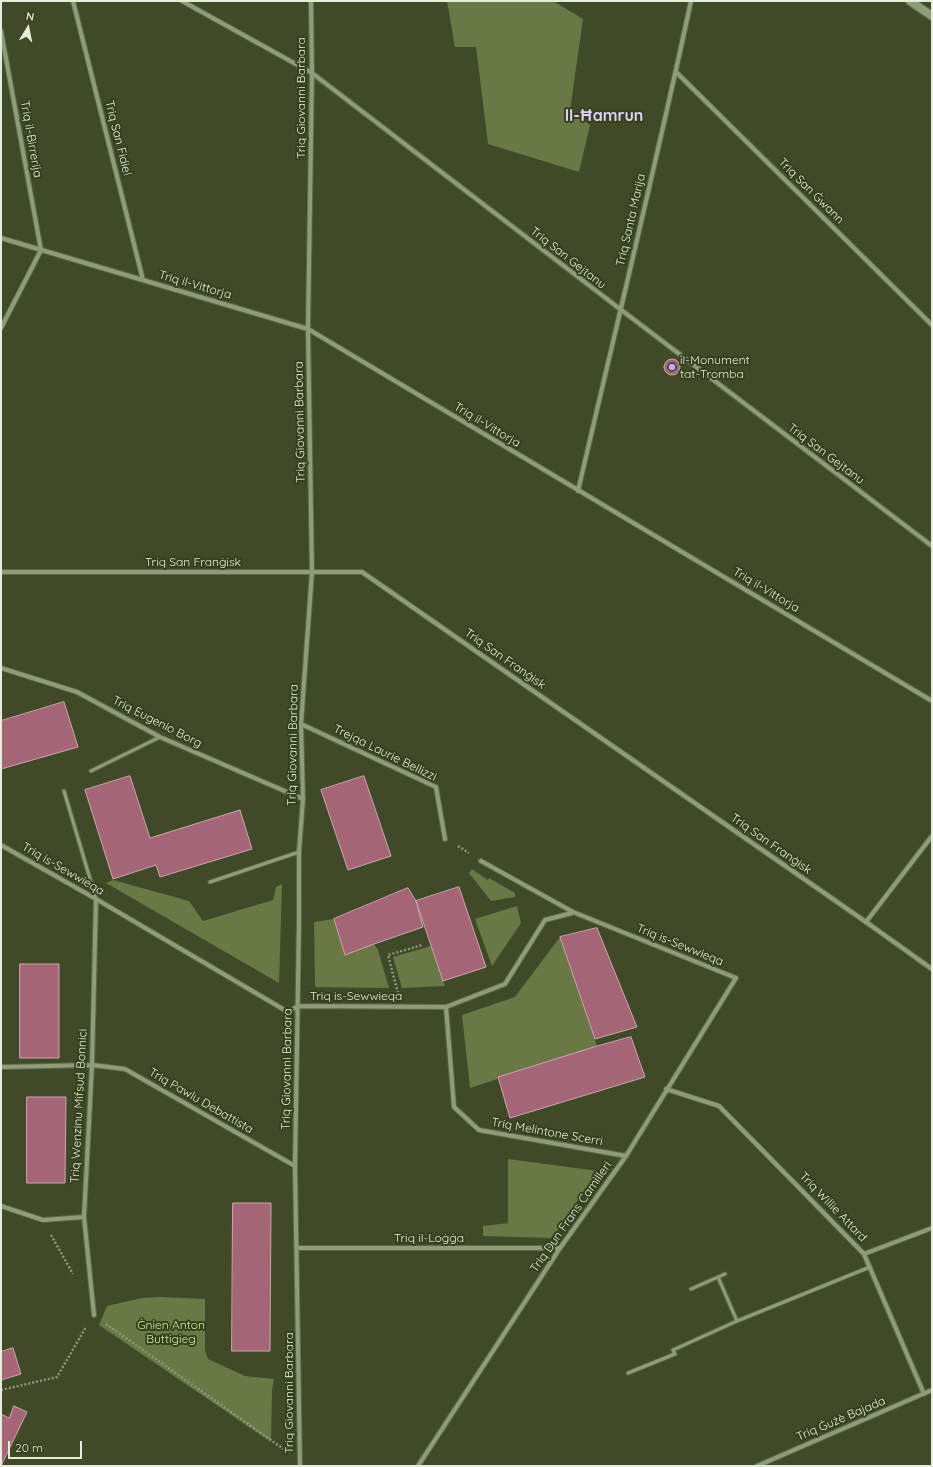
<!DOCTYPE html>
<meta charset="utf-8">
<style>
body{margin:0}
#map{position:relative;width:933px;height:1467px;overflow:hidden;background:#404a29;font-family:Quicksand,sans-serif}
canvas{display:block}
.frame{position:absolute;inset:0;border:2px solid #e5ecd9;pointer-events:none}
.north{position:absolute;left:8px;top:8px;width:40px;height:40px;-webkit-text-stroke:3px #363f1e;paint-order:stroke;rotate:10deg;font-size:11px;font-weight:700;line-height:16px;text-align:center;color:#e5ecd9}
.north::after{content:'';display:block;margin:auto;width:14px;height:18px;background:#e5ecd9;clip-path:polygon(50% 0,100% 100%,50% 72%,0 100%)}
.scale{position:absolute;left:8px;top:1441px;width:74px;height:18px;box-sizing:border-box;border:2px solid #e5ecd9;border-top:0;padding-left:5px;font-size:12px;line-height:14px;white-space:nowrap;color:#e5ecd9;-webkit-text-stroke:3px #363f1e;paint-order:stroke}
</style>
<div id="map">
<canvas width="933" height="1467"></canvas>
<div class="frame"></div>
<div class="north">N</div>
<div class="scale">20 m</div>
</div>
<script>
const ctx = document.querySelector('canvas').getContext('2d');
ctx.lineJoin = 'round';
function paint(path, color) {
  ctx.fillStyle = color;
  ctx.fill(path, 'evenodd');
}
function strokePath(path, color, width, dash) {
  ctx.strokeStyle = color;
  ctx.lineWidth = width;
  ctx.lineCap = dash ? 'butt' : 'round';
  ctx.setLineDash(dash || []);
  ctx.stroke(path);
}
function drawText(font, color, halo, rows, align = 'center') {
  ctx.font = font + ' Quicksand,sans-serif';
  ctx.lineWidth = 4;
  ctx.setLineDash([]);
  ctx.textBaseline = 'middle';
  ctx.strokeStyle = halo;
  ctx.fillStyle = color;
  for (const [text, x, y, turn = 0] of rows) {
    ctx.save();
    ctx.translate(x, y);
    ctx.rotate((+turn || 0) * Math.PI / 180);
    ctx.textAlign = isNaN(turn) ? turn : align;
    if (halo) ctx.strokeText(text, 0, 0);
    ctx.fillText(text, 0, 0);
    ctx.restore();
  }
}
paint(new Path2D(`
 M447 1H553L583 19 570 111 590 125 579 172 488 144 476 47H455Z
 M472 869 488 880 489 878 515 893V897L491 901 469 873Z
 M113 880 189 901 203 921 273 900 276 887 282 884 279 983 106 883Z
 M517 906 521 923 492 966 475 919Z
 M334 919 345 955 374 944 378 950 389 988 315 987 314 922Z
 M560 937 597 1046 470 1088 462 1015 515 997Z
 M431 946 445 986 402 988 393 957Z
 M508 1159 598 1171 552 1238 483 1236V1226L508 1223Z
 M161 1297 205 1299V1350L208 1359 245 1376 274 1379 272 1391 271 1442 99 1325 107 1306 142 1298Z`), '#697845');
const building = new Path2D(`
 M664 367a8 8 0 1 1 16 0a8 8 0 1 1-16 0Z
 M64 702 78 747 1 769V721Z
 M130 776 150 838 240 810 252 849 160 877 156 865 113 879 85 790Z
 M364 776 391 856 348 870 321 790Z
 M459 887 486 967 443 981 416 901Z
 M408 888 416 901 423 927 374 944 345 955 334 919Z
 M597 928 637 1027 595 1039 560 937Z
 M20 964H59V1058H20Z
 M631 1037 645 1077 510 1118 498 1077 597 1046Z
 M27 1097H66L65 1183H27Z
 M233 1203H271L270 1351H232Z
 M13 1348 21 1374 1 1380V1352Z
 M14 1406 27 1412 1 1466V1414L9 1418Z`);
paint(building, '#a46677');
strokePath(building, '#d0a5af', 1);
const service = new Path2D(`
 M91 771 160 737
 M64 791 96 899
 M210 882 299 852
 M718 1277 737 1321
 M691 1289 725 1274
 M628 1373 675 1354 673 1350 737 1321 870 1267`);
const minor = new Path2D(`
 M73 1 143 280
 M182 1 312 73 620 309 932 546
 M1 31 41 250 1 328
 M676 72 932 325
 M1 238 308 329 932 701
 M578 491C616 327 656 165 691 1
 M1 572H362L866 922 932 969
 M1 668 77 692 160 737 303 799
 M301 724 436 787 445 839
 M1 845 96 899 288 1012 298 1006 446 1007 505 984 545 920 572 913
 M866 922 932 836
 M446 1007 454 1107 479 1130 626 1156
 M1 1067 92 1065 125 1069 295 1166
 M666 1089 719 1106 864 1254 924 1394
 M1 1206 43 1220 84 1217
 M297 1248H560
 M864 1254 932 1228
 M94 1315 84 1217 92 1065 96 899
 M300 1466 295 1166 299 923V852L303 799 301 724 312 572 308 329 312 73 311 1
 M418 1466 560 1248 626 1156 736 978 573 912 481 861
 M757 1466 932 1390`);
const secondary = new Path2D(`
 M910 1 932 16`);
strokePath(service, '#60684c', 5);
strokePath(minor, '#60684c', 6);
strokePath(secondary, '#60684c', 10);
strokePath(new Path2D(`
 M458 846 469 853
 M398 993 388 955 422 945
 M51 1235 73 1274
 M106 1324 285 1450
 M1 1390 57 1377 86 1327`), '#90987e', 2.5, [2, 2]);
strokePath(service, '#909c78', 3);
strokePath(minor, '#909c78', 4);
strokePath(secondary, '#909c78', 8);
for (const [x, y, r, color] of [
 [672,367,4,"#c4a7f1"]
]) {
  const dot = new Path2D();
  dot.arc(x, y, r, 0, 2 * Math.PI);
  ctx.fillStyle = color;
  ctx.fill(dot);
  strokePath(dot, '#363f1e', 1.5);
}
drawText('12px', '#e5ecd9', '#363f1e', [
 ["Triq Giovanni Barbara",301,98,-90],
 ["Triq San Fidiel",118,138,76],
 ["Triq il-Birrerija",31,139,80],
 ["Triq San Ġwann",811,191,45],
 ["Triq Santa Marija",631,220,-77],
 ["Triq San Gejtanu",568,258,38],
 ["Triq il-Vittorja",195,285,16],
 ["Triq Giovanni Barbara",300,422,-91],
 ["Triq il-Vittorja",487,425,31],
 ["Triq San Gejtanu",826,454,37],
 ["Triq San Franġisk",193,562],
 ["Triq il-Vittorja",766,590,31],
 ["Triq San Franġisk",505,659,35],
 ["Triq Eugenio Borg",157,722,27],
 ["Triq Giovanni Barbara",293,745,-89],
 ["Trejqa Laurie Bellizzi",385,753,26],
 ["Triq San Franġisk",771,844,35],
 ["Triq is-Sewwieqa",63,869,30],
 ["Triq is-Sewwieqa",680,945,22],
 ["Triq is-Sewwieqa",356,996],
 ["Triq Giovanni Barbara",287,1069,-89],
 ["Triq Pawlu Debattista",201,1101,30],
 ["Triq Wenzinu Mifsud Bonnici",79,1106,-87],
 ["Triq Melintone Scerri",547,1132,10],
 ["Triq Willie Attard",833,1207,46],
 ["Triq Dun Frans Camilleri",571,1217,-55],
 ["Triq il-Loġġa",429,1238],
 ["Triq Giovanni Barbara",289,1393,-90],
 ["Triq Ġużè Bajada",841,1419,-23]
]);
drawText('12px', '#e5ecd9', '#363f1e', [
 ["il-Monument",680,360],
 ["tat-Tromba",680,374]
], 'left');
drawText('12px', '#d2ec96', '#363f1e', [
 ["Ġnien Anton",171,1325],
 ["Buttigieg",171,1339]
]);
drawText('bold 16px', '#e1d1fb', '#363f1e', [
 ["Il-Ħamrun",604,116]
]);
</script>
